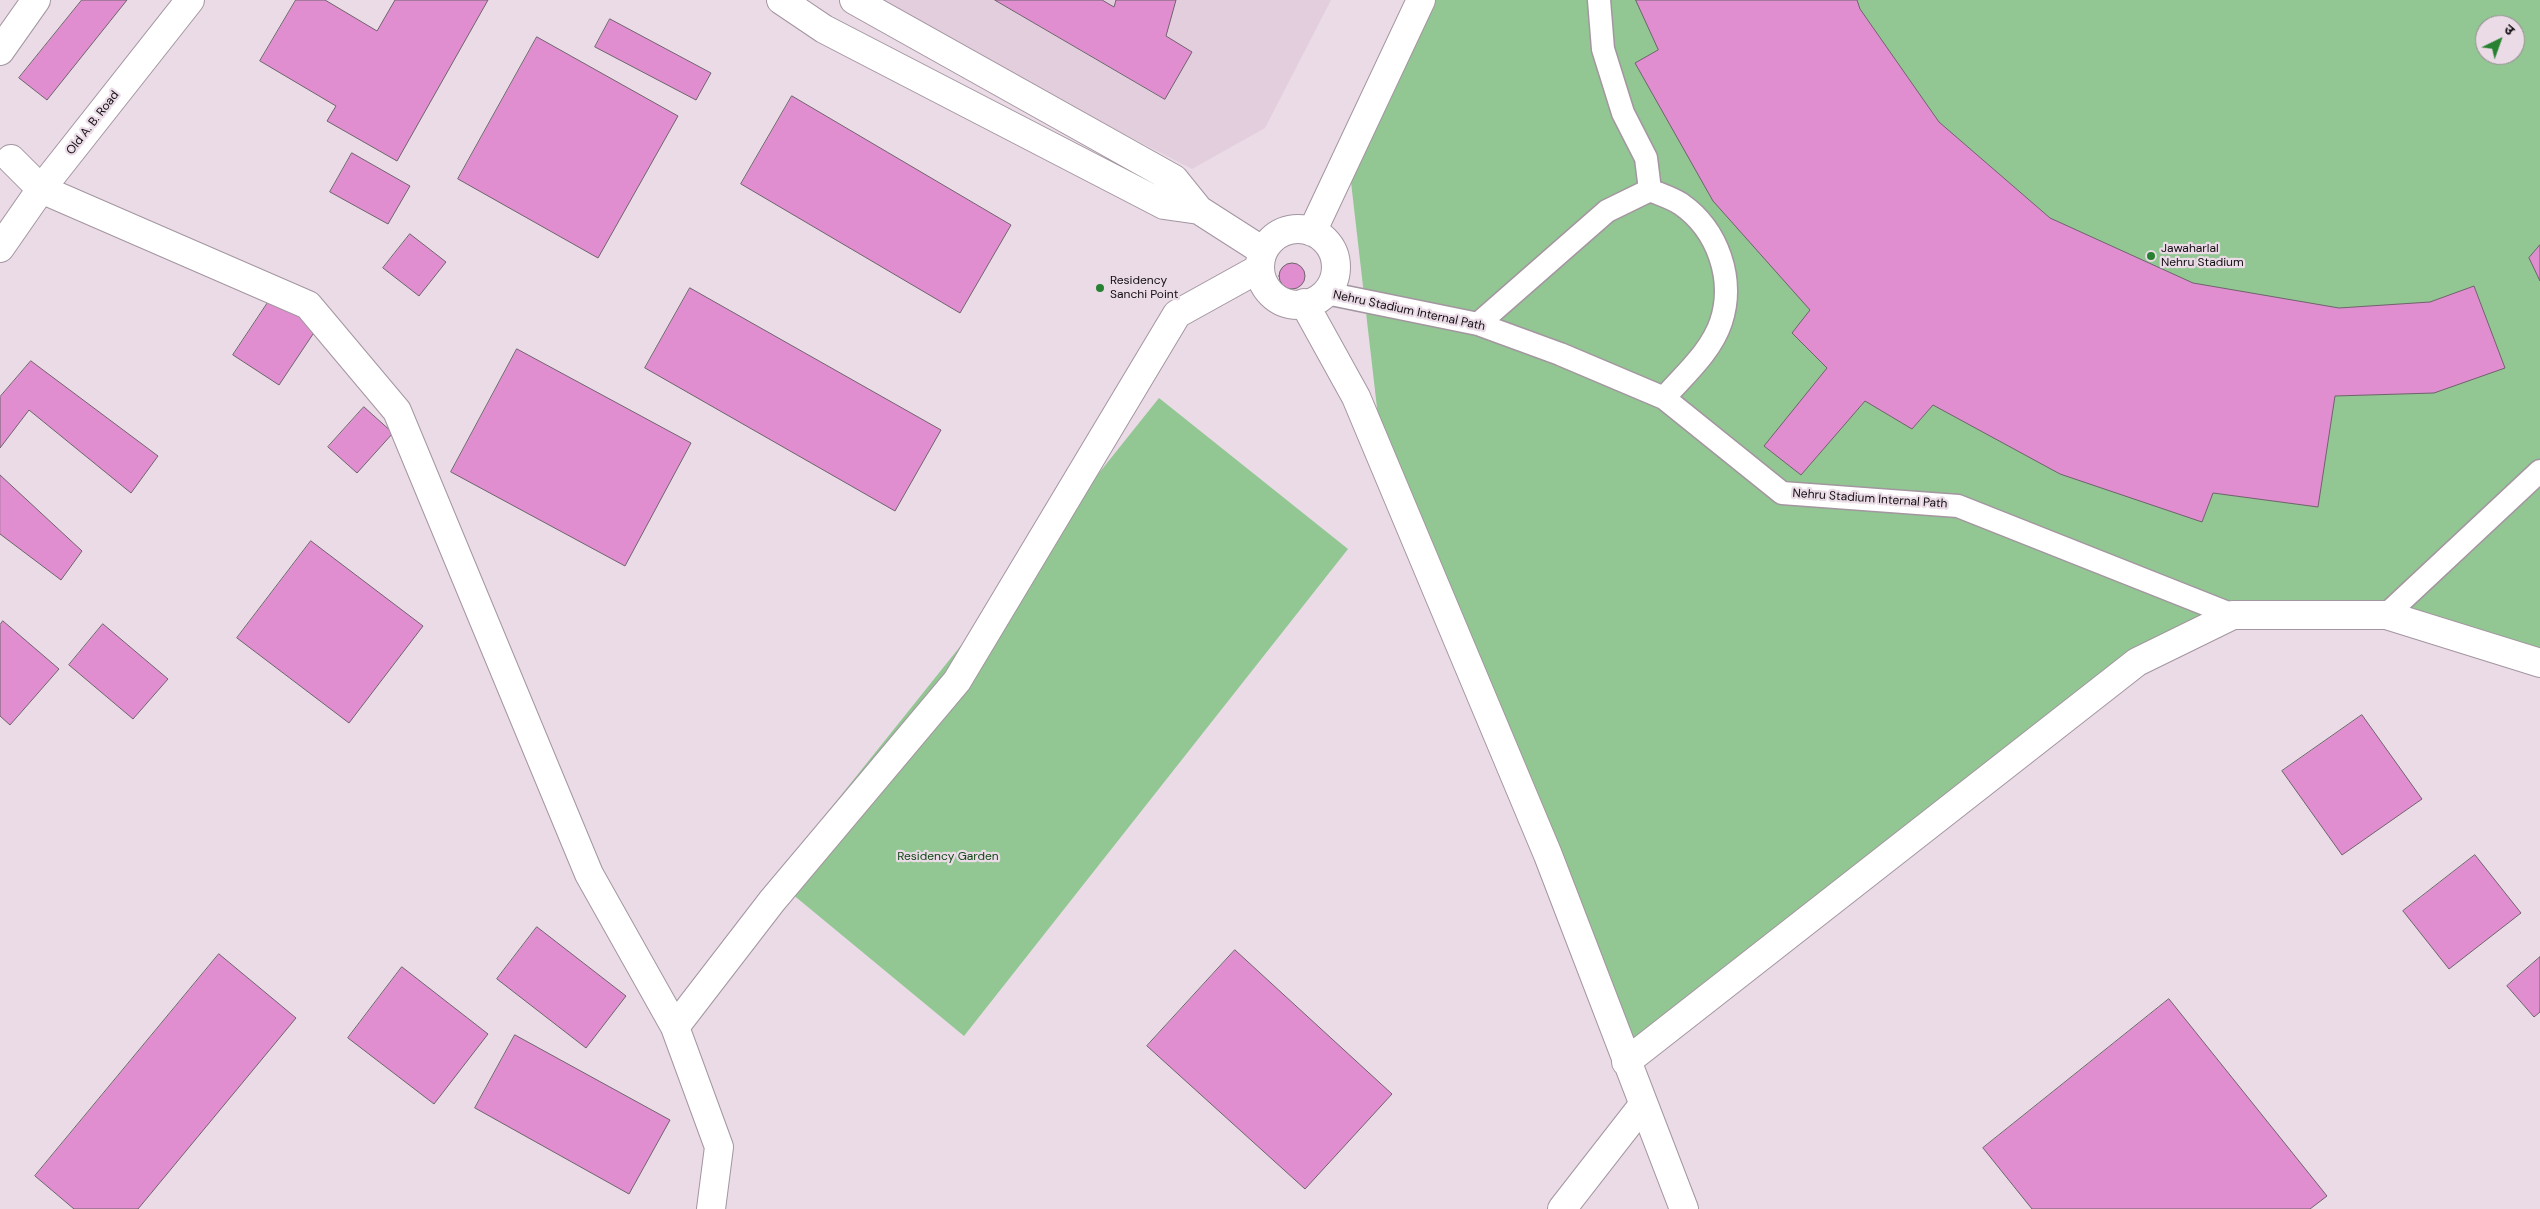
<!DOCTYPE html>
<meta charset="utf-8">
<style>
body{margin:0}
#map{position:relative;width:2540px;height:1209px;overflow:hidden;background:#eadbe6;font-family:"DM Sans","Noto Sans Devanagari",sans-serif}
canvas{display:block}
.north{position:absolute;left:2475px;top:15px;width:50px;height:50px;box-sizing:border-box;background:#eadbe6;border:1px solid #948991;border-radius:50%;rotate:42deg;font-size:14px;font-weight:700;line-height:20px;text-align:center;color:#120d11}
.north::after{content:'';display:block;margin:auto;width:18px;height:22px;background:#288130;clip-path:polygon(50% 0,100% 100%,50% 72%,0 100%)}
</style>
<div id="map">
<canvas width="2540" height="1209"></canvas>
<div class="north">उ</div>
</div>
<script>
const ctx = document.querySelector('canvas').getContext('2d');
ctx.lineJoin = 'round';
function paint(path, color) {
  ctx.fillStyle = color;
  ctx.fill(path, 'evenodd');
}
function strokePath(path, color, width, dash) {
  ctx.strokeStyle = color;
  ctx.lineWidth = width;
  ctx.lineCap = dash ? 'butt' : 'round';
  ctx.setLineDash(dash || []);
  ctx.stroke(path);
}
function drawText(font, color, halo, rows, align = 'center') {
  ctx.font = font + ' "DM Sans",sans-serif';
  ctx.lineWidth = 4.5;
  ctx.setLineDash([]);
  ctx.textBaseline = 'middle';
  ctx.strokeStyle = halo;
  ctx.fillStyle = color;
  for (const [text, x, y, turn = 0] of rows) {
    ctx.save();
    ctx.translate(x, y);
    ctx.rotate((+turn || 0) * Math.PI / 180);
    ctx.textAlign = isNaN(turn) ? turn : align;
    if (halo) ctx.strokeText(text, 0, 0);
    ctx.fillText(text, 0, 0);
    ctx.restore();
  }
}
paint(new Path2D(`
 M877 0H1331L1265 128 1192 169 940 39Z`), '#e3cede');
paint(new Path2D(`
 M1421 0H2540V663L2386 616H2233L2137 662 1626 1062 1380 434 1348 156ZM2485 25H2515V55H2485Z
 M1159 398 1348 549 964 1036 774 879Z`), '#92c692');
const building = new Path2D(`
 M82 0H127L47 100 19 78Z
 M296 0H325L377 31 395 0H488L397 161 327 121 336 106 260 61Z
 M995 0H1102L1114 7 1116 0H1176L1166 36 1192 52 1165 99Z
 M1636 0H1857L1860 9 1939 122 2050 218 2193 283 2339 308 2430 302 2474 286 2505 368 2434 393 2335 396 2318 507 2213 493 2202 522 2060 474 1933 405 1912 429 1865 401 1801 475 1764 446 1827 368 1792 333 1810 310 1713 201 1635 63 1658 50Z
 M610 19 711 73 696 100 595 47Z
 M537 37 678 116 598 258 458 179Z
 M792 96 1011 225 960 313 741 184Z
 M352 153 410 186 388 224 330 192Z
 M410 234 446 262 419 296 383 268Z
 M2540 245V281L2529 258Z
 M1279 276a13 13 0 1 1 26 0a13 13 0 1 1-26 0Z
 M690 288 941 430 895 511 645 368Z
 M271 298 317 328 279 385 233 355Z
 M517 349 691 443 625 566 451 472Z
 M31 361 158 456 131 493 29 410 0 448V397Z
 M364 407 393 433 357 473 328 447Z
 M0 475 82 551 61 580 0 534Z
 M311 541 423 626 349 723 237 638Z
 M3 621 59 669 10 725 0 716V625Z
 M103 624 168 679 133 719 69 665Z
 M2362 715 2422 799 2342 855 2282 771Z
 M2475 855 2521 913 2449 969 2403 911Z
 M537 927 626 996 586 1048 497 979Z
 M1235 950 1392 1094 1305 1189 1147 1046Z
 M219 954 296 1018 138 1209H74L35 1176Z
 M2540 957V1012L2534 1017 2507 986Z
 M402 967 488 1034 434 1104 348 1038Z
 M2169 999 2327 1196 2310 1209H2032L1983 1148Z
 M515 1035 670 1120 629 1194 475 1108Z`);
paint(building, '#e08ed0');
strokePath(building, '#6f636c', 1);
const service = new Path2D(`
 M1599 0 1603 49 1623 113 1646 158 1650 190
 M1326 293 1478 324 1560 354 1664 398 1782 493 1958 506 2233 615
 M1478 324 1607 211 1650 190C1659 194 1672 198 1681 204 1718 230 1735 279 1721 322 1711 352 1684 375 1664 398
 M2386 615 2540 471`);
const minor = new Path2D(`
 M11 159 41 189 308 305 397 411 589 874 675 1027
 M711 1209 719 1147 675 1027 772 901 957 681 1177 314 1260 268
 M1562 1209 1643 1105`);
const tertiary = new Path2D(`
 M781 0 824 29 1164 205 1199 210
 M854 0 1174 179 1199 210 1263 251
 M1260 267a38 38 0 1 1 76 0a38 38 0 1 1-76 0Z
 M1312 232 1421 0
 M1304 303 1356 397 1548 855 1684 1209
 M1626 1062 2137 662 2233 615H2386L2540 663`);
const secondary = new Path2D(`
 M0 51 36 0
 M0 248 41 189 190 0`);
strokePath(service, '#a396a0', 25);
strokePath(minor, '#a396a0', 30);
strokePath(tertiary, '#a396a0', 30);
strokePath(secondary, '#a396a0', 30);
strokePath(service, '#fff', 22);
strokePath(minor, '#fff', 28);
strokePath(tertiary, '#fff', 28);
strokePath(secondary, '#fff', 28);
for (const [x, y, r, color] of [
 [2151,256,5,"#288130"],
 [1100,288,5,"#288130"]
]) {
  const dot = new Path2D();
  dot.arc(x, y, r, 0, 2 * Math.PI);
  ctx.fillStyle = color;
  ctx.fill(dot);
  strokePath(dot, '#eadbe6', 2);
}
drawText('12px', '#120d11', '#eadbe6', [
 ["Old A. B. Road",93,123,-52],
 ["Nehru Stadium Internal Path",1409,311,12],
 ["Nehru Stadium Internal Path",1870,499,4]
]);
drawText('12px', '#120d11', '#eadbe6', [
 ["Jawaharlal",2161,249],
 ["Nehru Stadium",2161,263],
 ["Residency",1110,281],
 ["Sanchi Point",1110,295]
], 'left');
drawText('12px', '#124717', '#eadbe6', [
 ["Residency Garden",948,857]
]);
</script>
